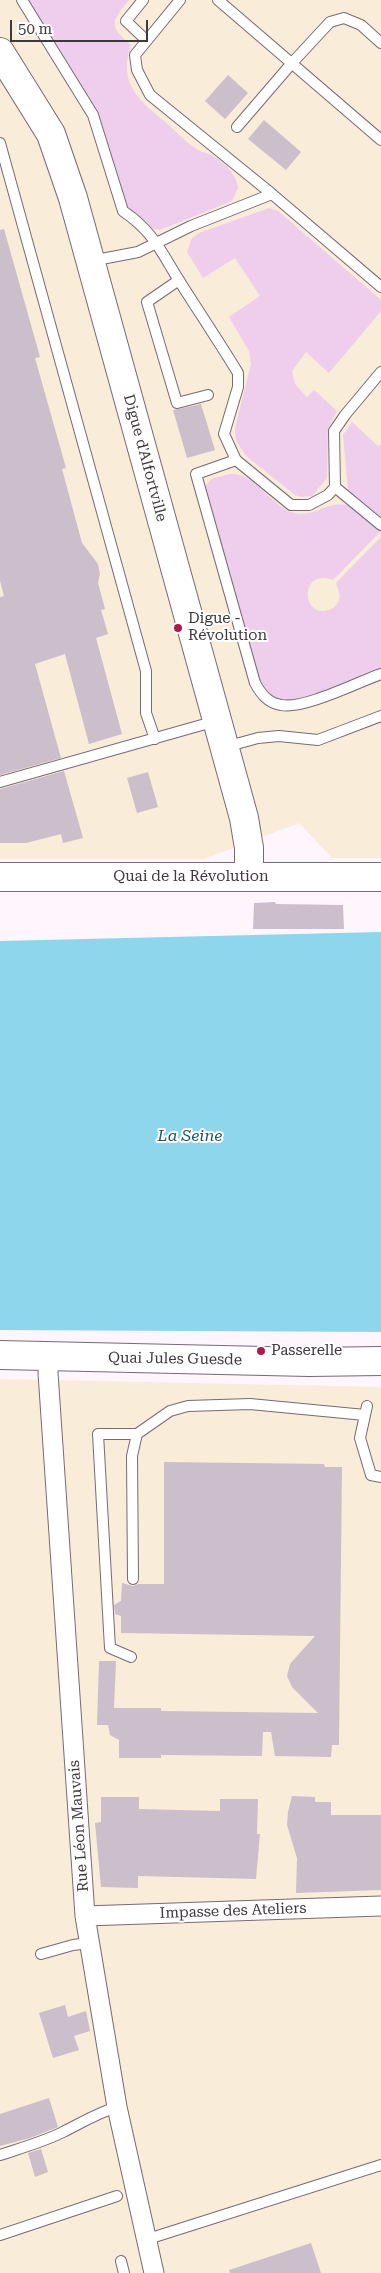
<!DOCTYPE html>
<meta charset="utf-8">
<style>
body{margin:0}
#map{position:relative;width:381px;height:2273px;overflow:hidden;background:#fef5fd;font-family:"Roboto Serif",serif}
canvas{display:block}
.scale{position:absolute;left:10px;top:20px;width:138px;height:22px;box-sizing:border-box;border:2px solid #3f393f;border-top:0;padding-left:6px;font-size:15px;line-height:18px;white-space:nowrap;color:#3f393f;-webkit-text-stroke:4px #fff;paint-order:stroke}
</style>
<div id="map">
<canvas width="381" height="2273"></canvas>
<div class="scale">50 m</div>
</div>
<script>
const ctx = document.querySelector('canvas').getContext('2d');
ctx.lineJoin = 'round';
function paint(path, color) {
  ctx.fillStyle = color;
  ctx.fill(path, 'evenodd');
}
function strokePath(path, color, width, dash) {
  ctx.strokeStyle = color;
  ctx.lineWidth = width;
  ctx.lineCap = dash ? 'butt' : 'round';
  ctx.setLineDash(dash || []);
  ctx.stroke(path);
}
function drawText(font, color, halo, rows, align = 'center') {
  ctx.font = font + ' "Roboto Serif",serif';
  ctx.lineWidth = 4;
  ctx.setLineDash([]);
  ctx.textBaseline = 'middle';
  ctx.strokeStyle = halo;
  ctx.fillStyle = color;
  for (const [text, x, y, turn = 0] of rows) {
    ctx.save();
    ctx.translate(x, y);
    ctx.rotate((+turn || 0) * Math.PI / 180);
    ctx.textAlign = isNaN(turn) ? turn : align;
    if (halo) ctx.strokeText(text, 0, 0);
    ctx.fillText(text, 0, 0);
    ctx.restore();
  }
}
paint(new Path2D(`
 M0 0H381V858H332L299 823 204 859H0Z
 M0 1379 381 1387V2273H0Z`), '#f9ecd8');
paint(new Path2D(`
 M25 0H129C111 22 108 25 131 45 117 85 141 102 169 125 178 134 188 144 198 150 203 153 208 153 213 156 224 162 237 175 238 188L232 201 160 230 150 228 140 218 125 207 98 116Z
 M269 208 278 211 381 300V311L329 373 306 352 292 371 295 384 307 397 314 390 337 411 328 428 327 478 312 496 302 497 295 495 245 455 236 440 235 428 251 364 249 351 229 317 260 296 235 258 203 278 187 252 192 238 199 233Z
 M352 422 378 446 381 444V520L348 490 343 435Z
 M230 474C254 472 270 504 291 512 312 520 326 500 347 505 360 509 371 522 381 531L333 580C299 567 301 619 329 610 336 608 339 602 340 596L336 583 381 537V669L297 701H279L267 693 257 677 204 488 211 479Z`), '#efcded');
paint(new Path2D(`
 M381 932V1332L0 1330V941Z`), '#8dd6eb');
paint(new Path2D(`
 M228 75 248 93 225 119 205 101Z
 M264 120 301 152 286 170 248 139Z
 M4 229 40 357 35 358 66 468 62 469 82 543 98 564 100 574 98 583 105 609 101 610 108 634 96 638 122 734 89 744 65 654 35 664 61 758 0 775V597L4 596 0 581V230Z
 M201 404 215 450 187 458 173 410Z
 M64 771 83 838 63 843 61 834 26 843H0V789Z
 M148 772 158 807 137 813 127 778Z
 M275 902 276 904 343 905 344 929H253L254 903Z
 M164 1462 324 1464 325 1467H342L339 1745H332L331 1757 275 1756 271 1732H263L262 1756 161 1755V1758H119V1740L110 1735 108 1725H97L99 1661H116L114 1708H161V1711L318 1713 292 1687 287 1676 290 1664 315 1636 121 1633V1616L115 1614 114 1605 121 1601 122 1583 133 1586 138 1584H164Z
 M292 1796 315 1797V1802H331V1815H381V1890L296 1893 297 1858 287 1825 288 1812Z
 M101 1797H139V1809L220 1811V1799H258L257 1834H260L256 1879 138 1876V1888L101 1887 95 1823 101 1822Z
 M65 2005 68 2017 86 2011 90 2031 74 2036 79 2050 53 2058 39 2013Z
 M49 2098 58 2127 30 2138 0 2146V2114Z
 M41 2149 48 2172 35 2177 28 2153Z
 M311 2243 321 2273H230L229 2270Z`), '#ccbecb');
const lane = new Path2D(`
 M22 0 93 115 123 211C154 232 161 252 180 282 199 312 219 342 238 373V387L224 434 236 460 291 505H309L328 495 335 487 334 431 345 415 381 372
 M143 0 126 21 146 40
 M180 0 135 55 137 70 150 95 272 194 381 287
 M218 0 381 140
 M237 127 292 63 330 22 344 18 361 25 381 43
 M0 143 146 671V713L155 739
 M91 261 138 252 191 226 272 194
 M179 280 147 302 177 403 208 395
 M236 460 196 474 255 683C261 694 268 703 281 705 303 710 358 682 381 674
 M335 487 381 525
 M225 747 258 738 279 736 318 740 381 716
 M0 782 216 721
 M367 1406 360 1438 371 1475 381 1477
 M133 1579 132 1456 137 1434 170 1411 188 1406 250 1404 365 1415
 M131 1657 110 1648 98 1434H137
 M41 1954 73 1945 89 1943
 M0 2155C21 2148 43 2142 63 2132 81 2123 97 2113 117 2107
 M0 2235 117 2196
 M148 2239 381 2165
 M121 2261 124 2273`);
const street = new Path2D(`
 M49 1357 48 1373 85 1916 117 2107 154 2273
 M85 1916 381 1906`);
const secondary = new Path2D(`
 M0 52 51 134 73 198 244 818 249 848V877
 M0 877H381
 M0 1355 309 1362 381 1361`);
strokePath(lane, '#766a76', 12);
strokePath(street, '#766a76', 21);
strokePath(secondary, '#766a76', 30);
strokePath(lane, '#fff', 10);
strokePath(street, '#fff', 19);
strokePath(secondary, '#fff', 28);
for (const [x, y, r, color] of [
 [178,628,5,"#ae1b48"],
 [261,1351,5,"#ae1b48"]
]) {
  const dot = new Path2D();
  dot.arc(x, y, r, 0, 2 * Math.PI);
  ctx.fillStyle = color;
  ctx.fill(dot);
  strokePath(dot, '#fff', 2);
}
drawText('15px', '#3f393f', '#fff', [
 ["Digue d'Alfortville",145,458,75],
 ["Quai de la Révolution",191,877],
 ["Quai Jules Guesde",175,1359,1],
 ["Rue Léon Mauvais",79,1826,-94],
 ["Impasse des Ateliers",233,1911,-2]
]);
drawText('15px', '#3f393f', '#fff', [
 ["Digue -",188,619],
 ["Révolution",188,636],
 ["Passerelle",271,1351]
], 'left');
drawText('italic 16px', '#185564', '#fff', [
 ["La Seine",190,1136]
]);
</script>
